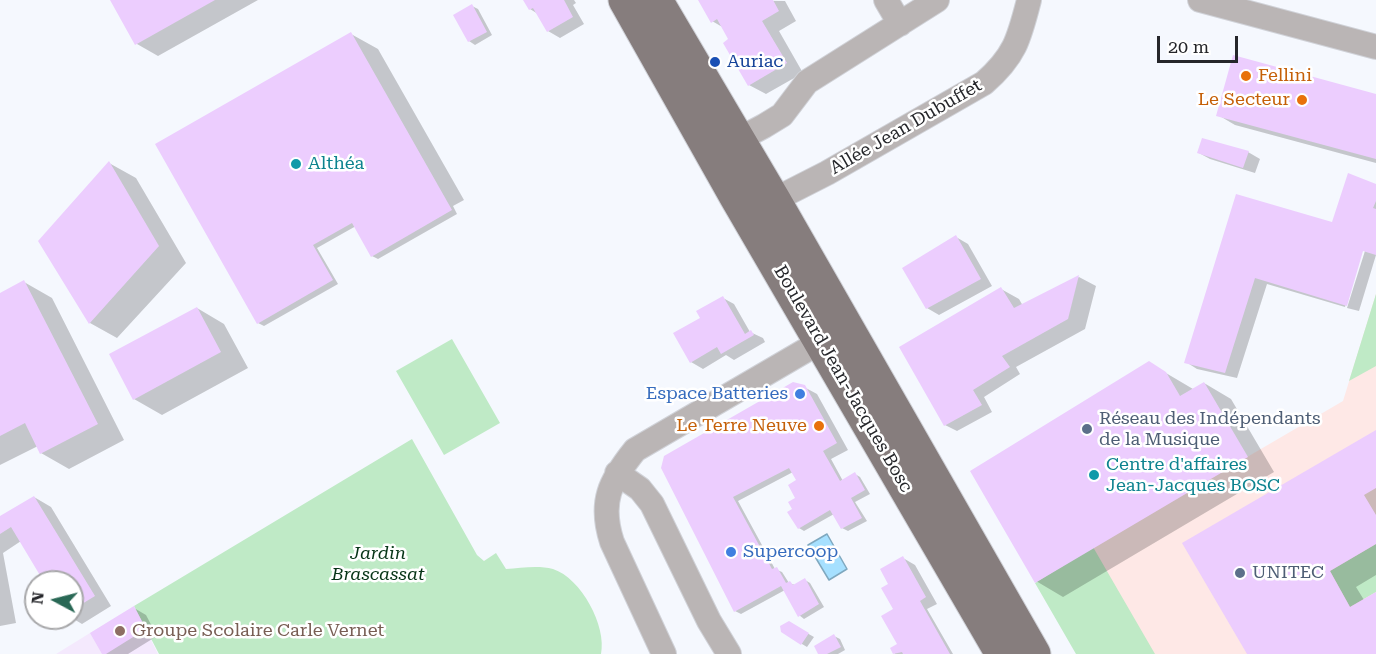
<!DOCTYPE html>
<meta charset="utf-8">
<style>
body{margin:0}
#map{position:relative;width:1376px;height:654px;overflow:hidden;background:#f5f8fe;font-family:"Roboto Serif",serif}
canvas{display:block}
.north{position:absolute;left:24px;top:570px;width:60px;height:60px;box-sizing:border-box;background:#fff;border:2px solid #a8a8aa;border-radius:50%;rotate:277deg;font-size:16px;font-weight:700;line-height:24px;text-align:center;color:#25262a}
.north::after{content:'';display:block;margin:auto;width:21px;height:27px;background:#296855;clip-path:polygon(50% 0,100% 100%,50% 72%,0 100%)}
.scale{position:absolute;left:1157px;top:36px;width:81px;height:27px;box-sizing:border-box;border:3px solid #25262a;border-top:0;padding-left:8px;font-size:18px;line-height:21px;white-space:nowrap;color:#25262a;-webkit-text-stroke:4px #fff;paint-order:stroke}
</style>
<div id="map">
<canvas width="1376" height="654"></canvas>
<div class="north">N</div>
<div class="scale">20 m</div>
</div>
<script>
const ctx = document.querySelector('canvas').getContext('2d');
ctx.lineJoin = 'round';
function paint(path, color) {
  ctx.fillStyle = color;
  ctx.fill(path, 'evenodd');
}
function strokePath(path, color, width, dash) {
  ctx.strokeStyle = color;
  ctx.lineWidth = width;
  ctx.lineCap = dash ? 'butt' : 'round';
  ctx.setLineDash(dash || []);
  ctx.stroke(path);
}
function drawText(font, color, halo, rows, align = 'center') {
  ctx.font = font + ' "Roboto Serif",serif';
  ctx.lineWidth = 5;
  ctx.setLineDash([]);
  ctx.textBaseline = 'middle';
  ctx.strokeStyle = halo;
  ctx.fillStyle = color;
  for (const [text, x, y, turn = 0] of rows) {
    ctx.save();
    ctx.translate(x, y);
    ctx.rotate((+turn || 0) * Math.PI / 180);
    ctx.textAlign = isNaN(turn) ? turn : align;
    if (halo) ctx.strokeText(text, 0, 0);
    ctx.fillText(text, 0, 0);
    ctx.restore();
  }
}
paint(new Path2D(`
 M1376 294V654H1076L1093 547 1343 401Z`), '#fee8e6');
paint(new Path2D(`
 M134 606 158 654H56L90 633Z`), '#f4e9fd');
paint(new Path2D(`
 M1376 294V366L1349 381Z
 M452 339 500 423 444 455 396 371Z
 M412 439 477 555 484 561 496 553 506 569C521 568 538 565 553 569 581 578 607 626 601 654H159L134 606Z
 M1376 544V592L1350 607 1330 571Z
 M1093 547 1155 654H1076L1035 583Z`), '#bfeac6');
const water = new Path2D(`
 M827 534 847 569 829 580 808 545Z`);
paint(water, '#a6e0ff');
strokePath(water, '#7fa8bf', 1.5);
paint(new Path2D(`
 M112 0H258L158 56 137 44Z
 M525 0H574L576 3 573 5 584 24 560 38 548 31 538 14 530 9Z
 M700 0 785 1 796 21 779 31 803 73 766 94 749 85 731 40 724 28 712 21Z
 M472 6 478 9 492 35 475 45 469 41 455 16Z
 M351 34 378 49 464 200 453 206 457 214 378 259 372 256 356 226 317 248 338 284 264 326 258 323Z
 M1376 96V163L1235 125 1218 115Z
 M1248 152 1260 159 1255 173 1210 159 1199 153Z
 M109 163 136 178 186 263 117 338 90 323Z
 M1376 185V255L1359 311 1347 308 1370 235H1366L1345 307 1267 284 1237 378 1197 369 1186 362 1237 196 1339 226Z
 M956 237 968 244 992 286 939 315 927 308Z
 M1079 277 1096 286 1085 329 1016 367 1020 374 984 397 992 412 957 431 945 425 1001 289 1019 299 1023 306Z
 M24 282 52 298 124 440 69 469 41 453 38 446 0 465V294Z
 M723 298 734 304 750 332 763 338 765 342 734 360 726 355 703 369 691 362 702 318Z
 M197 308 224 324 248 368 162 415 134 399Z
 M1149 363 1193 389 1204 383 1231 399 1274 472 1063 597 1036 581Z
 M804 387 817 394 848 450 831 459 843 481 855 474 860 477 870 494 855 502 867 521 848 531 842 528 834 514 804 531 799 528 794 509 798 481 793 472 738 501 775 569 782 572 789 583 795 585 805 580 810 583 824 607 804 619 799 615 785 590 741 614 735 611 663 468Z
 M1376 433V575L1356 587 1364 600 1376 593V654H1249Z
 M34 497 51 507 111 606 82 624 72 618V582H46L21 541 3 553 16 623 0 626V518Z
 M903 558 915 565 937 604 927 609 953 654H895L892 649 899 644 890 584Z
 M134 608 146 615 157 636 128 654H104Z
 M789 623 814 637 807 647 802 644Z
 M834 636 840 639 845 650 838 654H819Z`), '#0003');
paint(new Path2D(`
 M110 0H215L135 45Z
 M523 0H564L573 17 547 32 533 8 529 10Z
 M698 0H773L779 11 762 21 787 63 748 86 723 43 728 39 717 19 711 23Z
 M472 4 487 32 468 42 453 15Z
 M351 32 452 210 371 257 352 223 313 245 333 280 257 324 155 144Z
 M1233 55 1376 94V159L1216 116Z
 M1202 138 1249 151 1243 168 1197 153Z
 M109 161 159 246 89 324 38 241Z
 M1348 173 1376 184V201L1373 208 1376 209V255L1363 251 1347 306 1255 278 1225 373 1184 363 1236 194 1332 222Z
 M956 235 981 279 926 309 902 268Z
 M1079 275 1068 319 1002 356 1010 367 973 390 982 405 944 426 899 347 1001 287 1014 308Z
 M24 280 98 424 40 454 25 423 0 436V293Z
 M723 296 745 334 751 330 754 335 721 354 717 347 690 363 673 333 700 318 696 311Z
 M197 307 221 352 133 400 109 354Z
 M1149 361 1166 372 1180 396 1204 382 1248 457 1035 583 970 471Z
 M793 382 805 385 837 443 823 451 840 481 855 472 865 490 851 498 862 518 841 529 830 510 798 529 787 512 792 509 788 502 795 498 788 485 796 480 789 468 733 497 772 569 777 567 786 583 790 581 793 585 805 578 819 604 798 617 781 586 734 612 661 468 664 456Z
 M1376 430V488L1364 495 1376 515V544L1330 571 1350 607 1376 592V654H1247L1182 543Z
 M34 496 95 596 72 610V582H44L11 527 0 534V516Z
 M903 556 926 597 920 601 950 654H903L902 652 893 654 890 648 897 644 881 616 893 609 881 588 888 584 880 569Z
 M134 606 146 629 106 654H102L90 633Z
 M789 621 809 633 801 645 781 632 780 626Z
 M834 634 841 647 827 654H818L814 646Z`), '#eccdfe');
const minor = new Path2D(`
 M886 0 900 24
 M1200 0 1376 47
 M732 131 749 134 764 126 782 115 807 82 937 0
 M757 197 774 200 827 173 984 83C1015 56 1019 39 1029 0
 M617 473 640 489 652 504 709 621 729 654
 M664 654 612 542C599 502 610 481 635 450L820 342`);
const primary = new Path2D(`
 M625 0 736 197 1002 654
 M656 0 774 200 1034 654`);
strokePath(minor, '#d0d2d8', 26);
strokePath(primary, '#d0d2d8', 35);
strokePath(minor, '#bab5b5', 24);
strokePath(primary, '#867d7d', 33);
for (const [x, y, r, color] of [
 [715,62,6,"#1a4fb4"],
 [1246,76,6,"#e8710a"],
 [1302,100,6,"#e8710a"],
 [296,164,6,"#0f9aa8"],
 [800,394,6,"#3f7fe0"],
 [819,426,6,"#e8710a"],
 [1087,429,6,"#5c6f8a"],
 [1094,475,6,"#0f9aa8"],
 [731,552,6,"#3f7fe0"],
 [1240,573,6,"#5c6f8a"],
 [120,631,6,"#8d6e63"]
]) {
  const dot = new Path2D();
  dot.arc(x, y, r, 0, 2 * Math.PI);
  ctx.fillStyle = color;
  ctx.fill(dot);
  strokePath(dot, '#fff', 2);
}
drawText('18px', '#164399', '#fff', [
 ["Auriac",727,62]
], 'left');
drawText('18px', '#c56008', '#fff', [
 ["Fellini",1258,76,"left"],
 ["Le Secteur",1290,100],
 ["Le Terre Neuve",807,426]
], 'right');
drawText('18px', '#25262a', '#fff', [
 ["Allée Jean Dubuffet",906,127,-30],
 ["Boulevard Jean-Jacques Bosc",843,379,60]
]);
drawText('18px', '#0d838f', '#fff', [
 ["Althéa",308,164],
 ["Centre d'affaires",1106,465],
 ["Jean-Jacques BOSC",1106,486]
], 'left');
drawText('18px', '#366cbe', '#fff', [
 ["Espace Batteries",788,394],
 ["Supercoop",743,552,"left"]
], 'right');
drawText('18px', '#4e5e75', '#fff', [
 ["Réseau des Indépendants",1099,419],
 ["de la Musique",1099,440],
 ["UNITEC",1252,573]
], 'left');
drawText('italic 18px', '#063416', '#fff', [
 ["Jardin",378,554],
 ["Brascassat",378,575]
]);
drawText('18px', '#785e54', '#fff', [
 ["Groupe Scolaire Carle Vernet",132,631]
], 'left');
</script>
